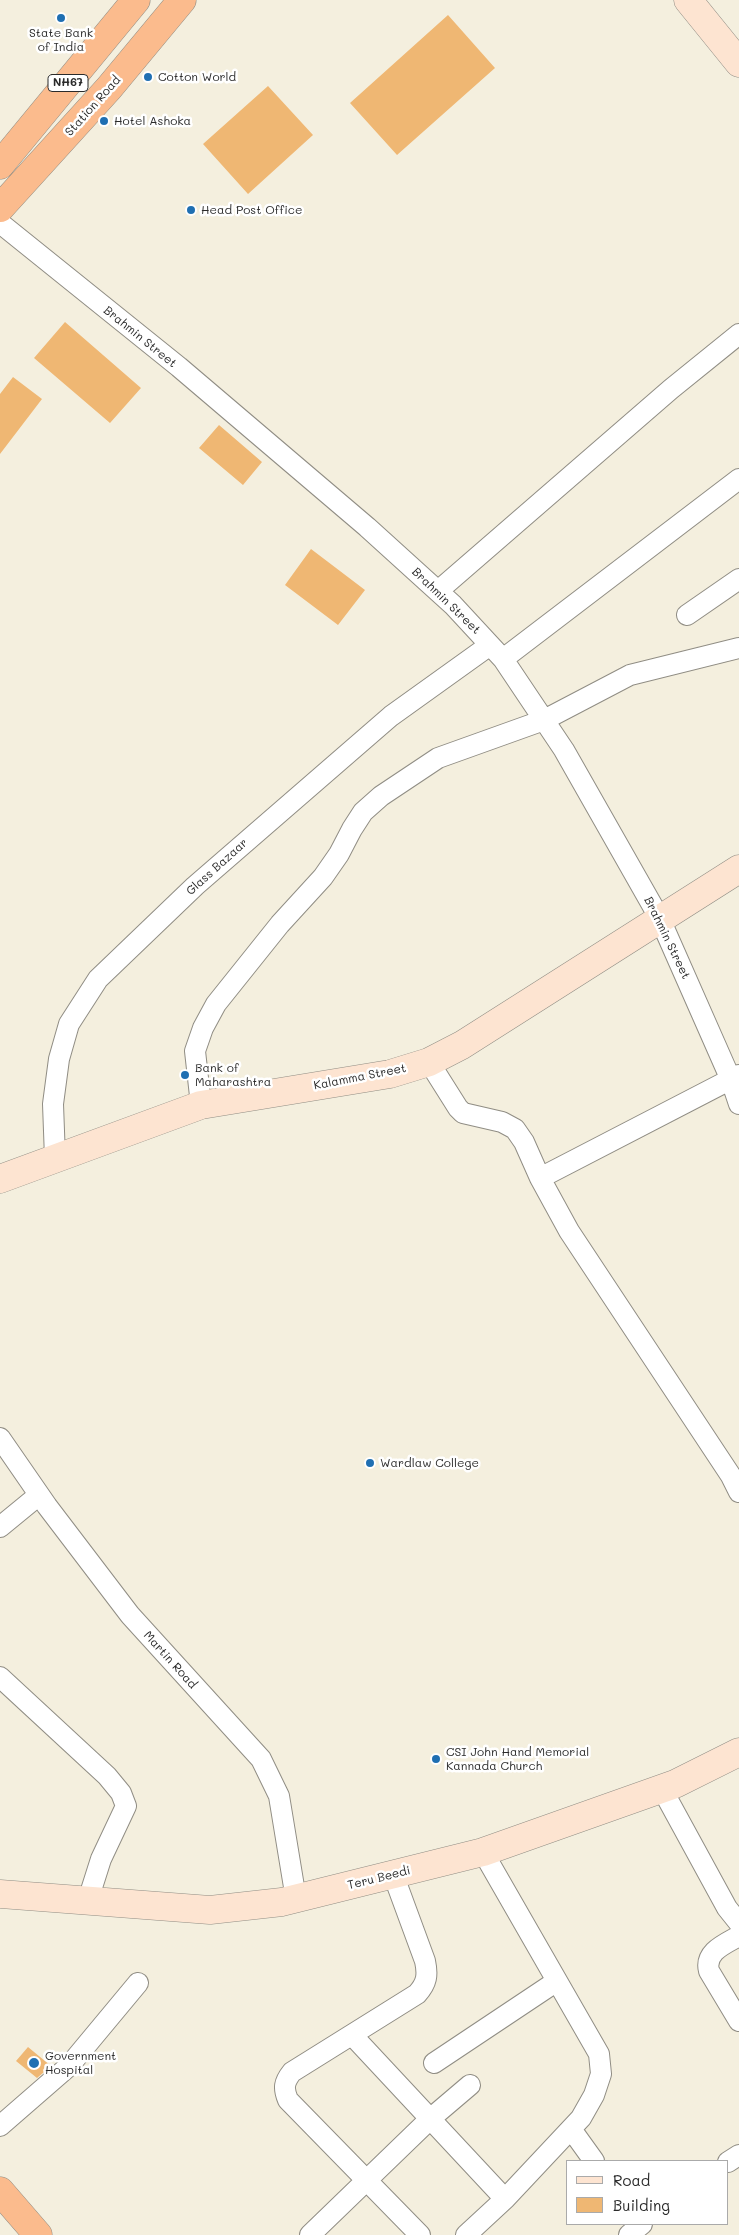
<!DOCTYPE html>
<style>
body{margin:0}
#map{position:relative;width:739px;height:2235px;overflow:hidden;background:#f4efde;font-family:Mali,sans-serif}
canvas{display:block}
.legend{position:absolute;left:566px;top:2160px;width:162px;height:65px;box-sizing:border-box;background:#fff;border:1px solid #aaa;margin:0;padding:6px 9px;list-style:none;font-size:15px;color:#2b2b2b}
.legend li{display:flex;align-items:center;gap:10px;height:25px}
.legend b{width:25px;border:1px solid #aaa}
</style>
<div id="map">
<canvas width="739" height="2235"></canvas>
<ul class="legend">
<li><b style="height:6px;background:#fde4d1"></b>Road</li>
<li><b style="height:14px;background:#efb773"></b>Building</li>
</ul>
</div>
<script>
const ctx = document.querySelector('canvas').getContext('2d');
ctx.lineJoin = 'round';
function paint(path, color) {
  ctx.fillStyle = color;
  ctx.fill(path, 'evenodd');
}
function strokePath(path, color, width, dash) {
  ctx.strokeStyle = color;
  ctx.lineWidth = width;
  ctx.lineCap = dash ? 'butt' : 'round';
  ctx.setLineDash(dash || []);
  ctx.stroke(path);
}
function drawText(font, color, halo, rows, align = 'center') {
  ctx.font = font + ' Mali,sans-serif';
  ctx.lineWidth = 5;
  ctx.setLineDash([]);
  ctx.textBaseline = 'middle';
  ctx.strokeStyle = halo;
  ctx.fillStyle = color;
  for (const [text, x, y, turn = 0] of rows) {
    ctx.save();
    ctx.translate(x, y);
    ctx.rotate((+turn || 0) * Math.PI / 180);
    ctx.textAlign = isNaN(turn) ? turn : align;
    if (halo) ctx.strokeText(text, 0, 0);
    ctx.fillText(text, 0, 0);
    ctx.restore();
  }
}
paint(new Path2D(`
 M448 15 495 68 397 155 350 103Z
 M268 86 313 135 248 194 203 144Z
 M65 322 141 388 110 423 34 358Z
 M13 377 42 399 0 454V394Z
 M219 425 262 462 243 485 199 448Z
 M311 549 365 590 338 625 285 585Z
 M28 2047 51 2066 37 2078 16 2061Z`), '#efb773');
const street = new Path2D(`
 M0 223 179 367 367 527 453 605 503 659 564 750 660 919 731 1080 739 1104
 M438 591 671 389 739 334
 M687 615 739 579
 M503 659 739 479
 M429 1062 458 1108 463 1113 502 1122 515 1129 524 1142 540 1178 569 1231 731 1476 739 1492
 M201 1105 195 1051 203 1028 216 1004 280 924 323 877 339 854 352 829 363 812 381 796 438 758 544 720 630 675 739 648
 M55 1158 53 1104 59 1059 69 1024 98 979 195 886 391 716 490 645
 M540 1178 739 1075
 M0 1438 47 1506 130 1615 261 1759 279 1796 296 1899
 M0 1527 39 1495
 M0 1677 107 1776 121 1793 126 1806 101 1859 88 1900
 M662 1789 727 1908 739 1923
 M393 1874 425 1961C428 1975 427 1983 417 1994L292 2072C284 2082 283 2088 288 2100L420 2235
 M739 1936C725 1944 704 1952 709 1971L739 2021
 M352 2035 505 2199
 M434 2063 557 1981
 M0 2126 69 2066 138 1983
 M571 2129 594 2161
 M728 2162 739 2155
 M310 2235 430 2119 470 2085
 M466 2235 505 2199 581 2118 594 2095 601 2074 599 2054 483 1852
 M629 2235 642 2224`);
const secondary = new Path2D(`
 M688 0 739 63
 M0 1179 201 1105 390 1074 429 1062 462 1045 739 869
 M0 1894 210 1910 282 1902 483 1852 675 1784 739 1752`);
const highway = new Path2D(`
 M0 165 136 0
 M0 208 109 88 182 0
 M0 2191 38 2235`);
strokePath(street, '#908d84', 22);
strokePath(secondary, '#908d84', 29);
strokePath(highway, '#908d84', 29);
strokePath(street, '#fff', 20);
strokePath(secondary, '#fde4d1', 28);
strokePath(highway, '#fbbb8d', 28);
for (const [x, y, r, color] of [
 [61,18,5,"#1f6fb2"],
 [148,77,5,"#1f6fb2"],
 [104,121,5,"#1f6fb2"],
 [191,210,5,"#1f6fb2"],
 [185,1075,5,"#1f6fb2"],
 [370,1463,5,"#1f6fb2"],
 [436,1759,5,"#1f6fb2"],
 [34,2063,6,"#1f6fb2"]
]) {
  const dot = new Path2D();
  dot.arc(x, y, r, 0, 2 * Math.PI);
  ctx.fillStyle = color;
  ctx.fill(dot);
  strokePath(dot, '#fff', 2);
}
for (const [x, y, w] of [
 [68,83,40]
]) {
  const box = new Path2D();
  box.roundRect(x - w / 2, y - 8.5, w, 17, 4);
  ctx.fillStyle = '#fff';
  ctx.fill(box);
  strokePath(box, '#2b2b2b', 1);
}
drawText('bold 11px', '#2b2b2b', null, [
 ["NH67",68,83]
]);
drawText('12px', '#2b2b2b', '#fff', [
 ["State Bank",61,33,"center"],
 ["of India",61,47,"center"],
 ["Cotton World",158,77],
 ["Hotel Ashoka",114,121],
 ["Head Post Office",201,210],
 ["Bank of",195,1068],
 ["Maharashtra",195,1082],
 ["Wardlaw College",380,1463],
 ["CSI John Hand Memorial",446,1752],
 ["Kannada Church",446,1766],
 ["Government",45,2056],
 ["Hospital",45,2070]
], 'left');
drawText('12px', '#2b2b2b', '#fff', [
 ["Station Road",93,106,-48],
 ["Brahmin Street",140,337,39],
 ["Brahmin Street",446,601,44],
 ["Glass Bazaar",217,867,-42],
 ["Brahmin Street",667,938,64],
 ["Kalamma Street",360,1077,-11],
 ["Martin Road",170,1660,48],
 ["Teru Beedi",379,1878,-14]
]);
</script>
